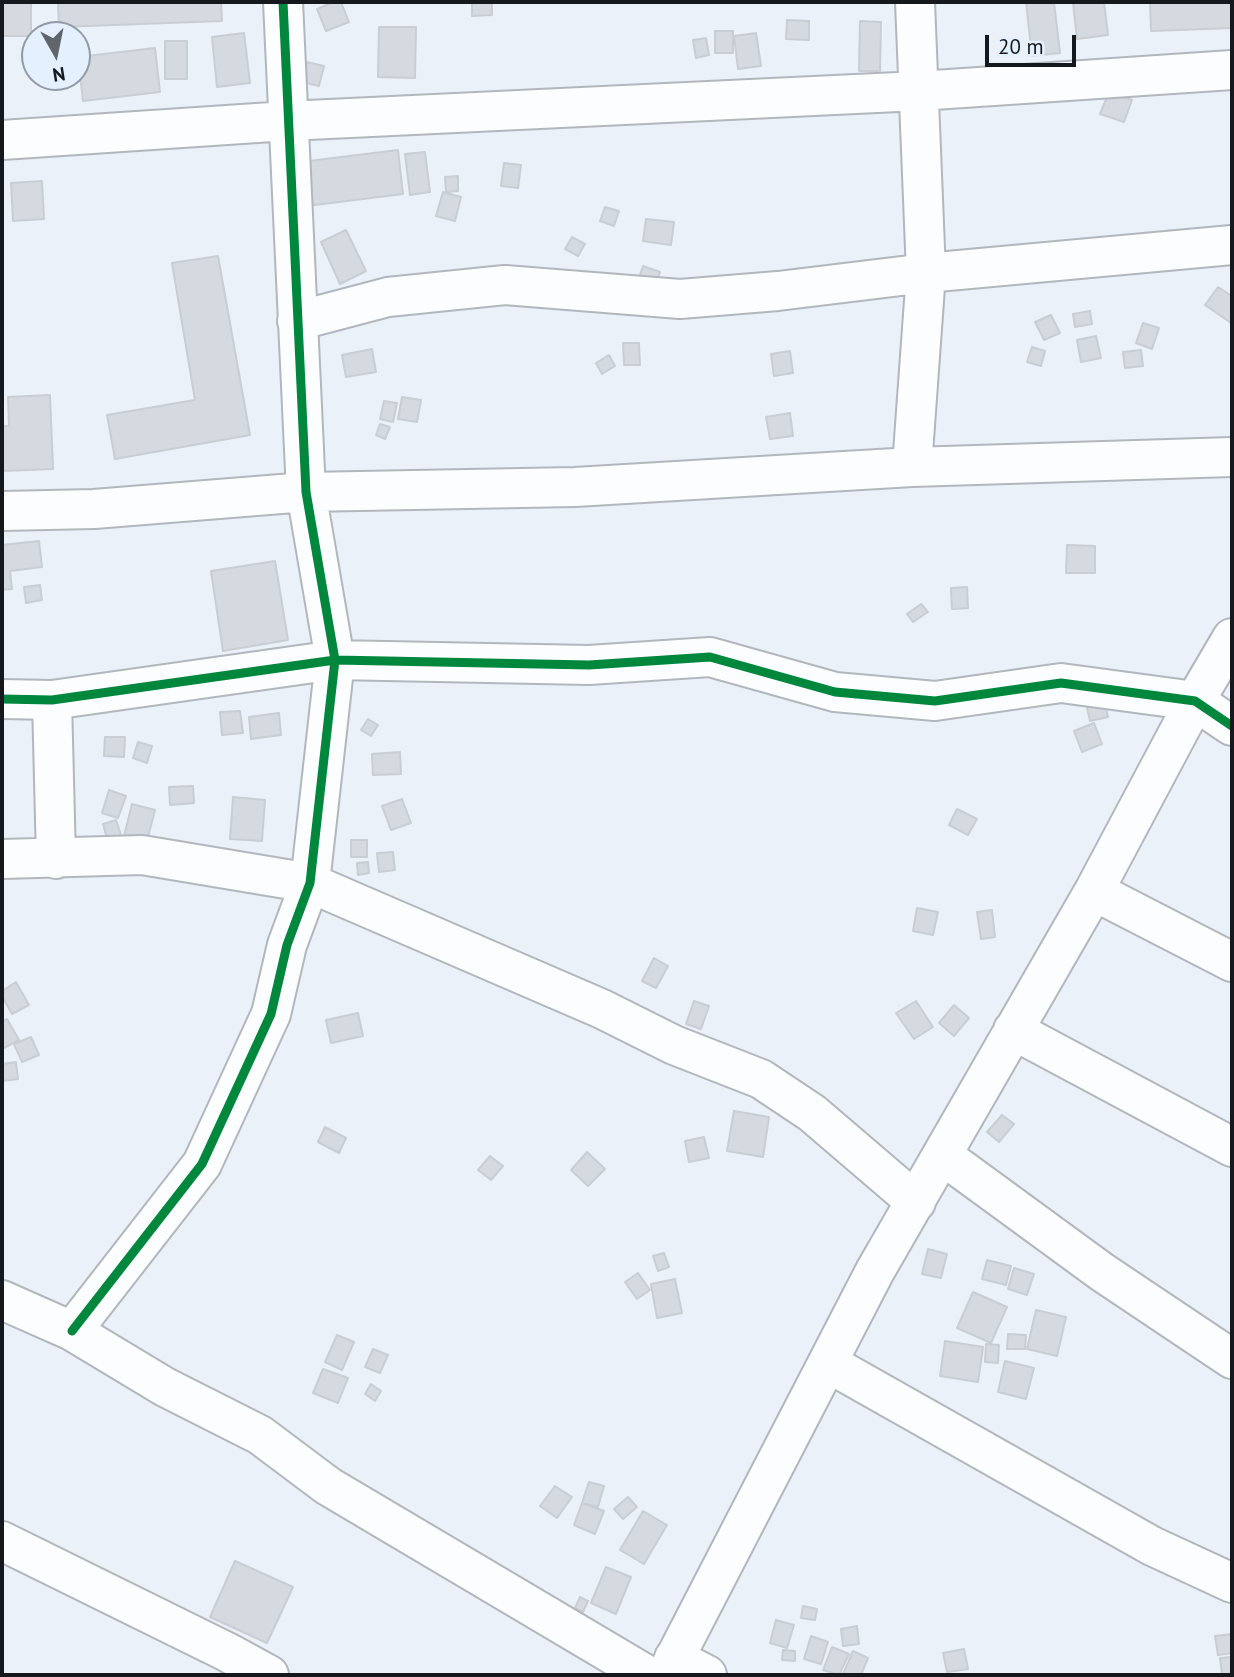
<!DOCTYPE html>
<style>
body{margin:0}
#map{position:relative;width:1234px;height:1677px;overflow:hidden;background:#ebf1f9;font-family:"PT Sans",sans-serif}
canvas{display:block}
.frame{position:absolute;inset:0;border:4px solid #15191e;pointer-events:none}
.north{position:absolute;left:21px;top:21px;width:70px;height:70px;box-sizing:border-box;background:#e5f0ff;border:2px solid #929aa5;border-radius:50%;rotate:171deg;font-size:19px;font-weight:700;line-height:28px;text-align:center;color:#15191e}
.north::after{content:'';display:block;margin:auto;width:24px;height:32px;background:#60656b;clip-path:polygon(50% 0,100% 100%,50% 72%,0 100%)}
.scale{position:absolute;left:985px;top:35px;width:91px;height:32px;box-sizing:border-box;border:4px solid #15191e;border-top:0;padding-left:9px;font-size:21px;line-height:24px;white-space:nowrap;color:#15191e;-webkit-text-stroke:5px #e5f0ff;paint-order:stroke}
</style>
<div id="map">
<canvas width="1234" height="1677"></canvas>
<div class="frame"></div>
<div class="north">N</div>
<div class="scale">20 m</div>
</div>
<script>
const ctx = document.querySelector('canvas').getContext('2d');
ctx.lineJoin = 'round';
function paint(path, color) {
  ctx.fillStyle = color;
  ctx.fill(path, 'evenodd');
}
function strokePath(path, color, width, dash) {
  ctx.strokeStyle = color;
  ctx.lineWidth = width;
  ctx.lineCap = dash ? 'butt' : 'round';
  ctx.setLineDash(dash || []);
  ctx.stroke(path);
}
const building = new Path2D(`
 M2 2H31V36H2Z
 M58 2H221L222 21 59 27Z
 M334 2H341L349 22 326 31 317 9Z
 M472 2H492V15L472 16Z
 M1026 2H1054L1060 53 1032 56Z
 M1104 2 1108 35 1077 39 1073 3Z
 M1150 2H1231L1232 28 1151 31Z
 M787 20 809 21V40L786 39Z
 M860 21 881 22 880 71H859Z
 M379 27H416L415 78 378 77Z
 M715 31H733V53H715Z
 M244 33 250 83 217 87 212 37Z
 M756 33 761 66 738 69 734 36Z
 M706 38 709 55 696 58 693 40Z
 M165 41H187V79H165Z
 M155 48 160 92 83 101 78 57Z
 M307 62 324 66 319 86 302 82Z
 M1109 92 1132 100 1124 122 1100 114Z
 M398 150 403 194 307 206 301 162Z
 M425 152 430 192 410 195 405 154Z
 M504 163 521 165 518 188 501 186Z
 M458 176V191L446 192 445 177Z
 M42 181 44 219 13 221 11 183Z
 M443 192 461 197 455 221 436 216Z
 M605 207 619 211 614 226 600 221Z
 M646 219 674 222 671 245 643 241Z
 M346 230 366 271 340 284 321 242Z
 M572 237 585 244 578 256 565 249Z
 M218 256 250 435 115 459 107 415 195 400 172 263Z
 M643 266 660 272 652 294 635 289Z
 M1218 287 1232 296 1231 323 1205 305Z
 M1090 311 1092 324 1075 327 1073 314Z
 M1051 315 1060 333 1044 340 1035 322Z
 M1143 323 1159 328 1152 349 1136 343Z
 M1096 336 1101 358 1081 362 1077 340Z
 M623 343H639L640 365H624Z
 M1032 347 1045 351 1041 366 1027 362Z
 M372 349 376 372 346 377 342 355Z
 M1141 350 1143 366 1125 368 1123 352Z
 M790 351 793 373 774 376 771 354Z
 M609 355 615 366 602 374 596 363Z
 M50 395 53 469 2 471V426H9L8 397Z
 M402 397 421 400 417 422 398 419Z
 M384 401 397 403 393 422 380 419Z
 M790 413 793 436 770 439 766 417Z
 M380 424 390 427 385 439 376 435Z
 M39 541 42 567 10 571 12 589 2 590V545Z
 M1067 545 1095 546V573H1066Z
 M275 561 288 640 223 651 211 571Z
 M40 585 42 600 26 603 24 587Z
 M967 587 968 608 952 609 951 588Z
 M921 604 928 612 913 622 907 614Z
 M1104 699 1108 717 1090 721 1086 703Z
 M240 711 243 733 222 735 220 712Z
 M279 713 281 735 251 739 249 717Z
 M368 719 378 725 371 736 361 730Z
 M1094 723 1102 744 1082 752 1074 731Z
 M105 737H125L124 757 104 756Z
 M138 742 152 746 147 763 133 758Z
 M400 752 401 774 373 775 372 754Z
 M193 786 194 803 170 805 169 787Z
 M109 790 126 796 118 818 102 813Z
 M233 797 265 800 262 841 230 839Z
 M402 799 411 823 391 830 382 806Z
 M132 804 155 810 147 841 124 836Z
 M957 809 977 819 968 835 949 825Z
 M116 820 121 835 107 839 103 824Z
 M351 840H367V857H351Z
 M393 852 395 870 379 872 377 853Z
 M368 862 369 873 358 875 357 863Z
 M917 908 938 912 933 935 913 931Z
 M992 910 995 937 981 939 977 912Z
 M654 958 668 966 656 988 642 981Z
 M16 982 29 1005 12 1014 2 996V991Z
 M694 1001 709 1006 701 1029 686 1024Z
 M916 1001 933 1027 914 1039 896 1013Z
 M954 1005 969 1018 954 1036 939 1023Z
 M358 1013 363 1036 331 1043 326 1020Z
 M7 1019 19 1040 2 1049V1022Z
 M31 1037 39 1055 22 1062 14 1044Z
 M16 1062 18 1079 3 1081 2 1064Z
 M734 1111 769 1117 763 1157 727 1151Z
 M1002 1115 1014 1124 999 1142 987 1132Z
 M325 1127 346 1138 339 1153 318 1142Z
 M704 1137 709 1158 689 1162 685 1141Z
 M587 1152 605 1169 588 1186 571 1170Z
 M490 1156 503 1166 491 1180 478 1170Z
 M928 1249 947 1254 941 1278 922 1274Z
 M664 1253 669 1267 658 1271 653 1256Z
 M987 1260 1011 1266 1006 1285 982 1279Z
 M1014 1268 1034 1274 1027 1295 1008 1289Z
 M638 1273 650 1290 637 1299 625 1282Z
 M675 1279 682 1313 657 1318 651 1284Z
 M973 1292 1007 1307 991 1343 957 1328Z
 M1036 1310 1066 1317 1057 1356 1027 1349Z
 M1008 1334 1026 1335 1025 1349H1007Z
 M337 1335 354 1342 342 1370 325 1362Z
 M945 1341 983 1347 978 1382 940 1376Z
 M986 1344 999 1345 998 1363 985 1362Z
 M373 1349 388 1355 380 1373 365 1367Z
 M1005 1361 1034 1368 1026 1399 998 1392Z
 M323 1369 348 1378 338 1403 313 1393Z
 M371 1384 381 1391 375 1401 365 1394Z
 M589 1482 604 1486 598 1507 582 1503Z
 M555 1486 572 1497 557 1518 540 1506Z
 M628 1497 637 1507 623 1519 614 1509Z
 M582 1503 604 1511 595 1534 574 1525Z
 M643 1511 667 1525 644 1564 620 1550Z
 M235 1561 293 1587 267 1643 210 1617Z
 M606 1567 631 1577 616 1614 591 1603Z
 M580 1597 588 1601 583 1612 575 1608Z
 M803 1606 817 1609 815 1620 801 1618Z
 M776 1620 794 1625 787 1648 770 1643Z
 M857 1626 859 1644 843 1646 841 1629Z
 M1232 1634V1653L1218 1655 1215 1636Z
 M811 1636 828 1642 821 1664 804 1659Z
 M832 1647 849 1654 839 1675 823 1670Z
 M964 1649 968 1669 947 1672 943 1653Z
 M783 1650 795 1651V1661L782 1660Z
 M853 1651 868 1658 861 1675H845L843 1674Z
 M1232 1657V1675H1222L1220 1658Z`);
paint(building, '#d5dae1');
strokePath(building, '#c9cdd4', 2);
const minor = new Path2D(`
 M2 140 287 121 919 91 1232 70
 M297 321 388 297 505 285 680 299 778 291 926 273 1232 245
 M912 467 926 273 915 2
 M2 511 94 509 306 492 575 487 912 467 1232 457
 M2 699 52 700 335 660 589 665 710 657 835 692 935 701 1061 683 1195 701 1232 726
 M52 700 56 859
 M2 859 142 855 310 883 602 1009 674 1045 761 1079 812 1113 916 1202
 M1094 891 1232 962
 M1013 1030 1232 1147
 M942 1155 1102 1272 1232 1359
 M2 1300 72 1331 165 1387 260 1435 328 1486 647 1675
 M72 1331 202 1164 271 1014 287 945 310 883 335 660 306 492 283 2
 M828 1363 1152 1546 1232 1583
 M2 1541 227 1652 269 1675
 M674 1658 707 1675
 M666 1675 875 1271 1094 891 1195 701 1232 638`);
strokePath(minor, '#b2b7bd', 42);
strokePath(minor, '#fcfdfe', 38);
strokePath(new Path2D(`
 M2 699 52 700 335 660 589 665 710 657 835 692 935 701 1061 683 1195 701 1232 726
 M72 1331 202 1164 271 1014 287 945 310 883 335 660 306 492 283 2`), '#00873e', 9);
</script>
